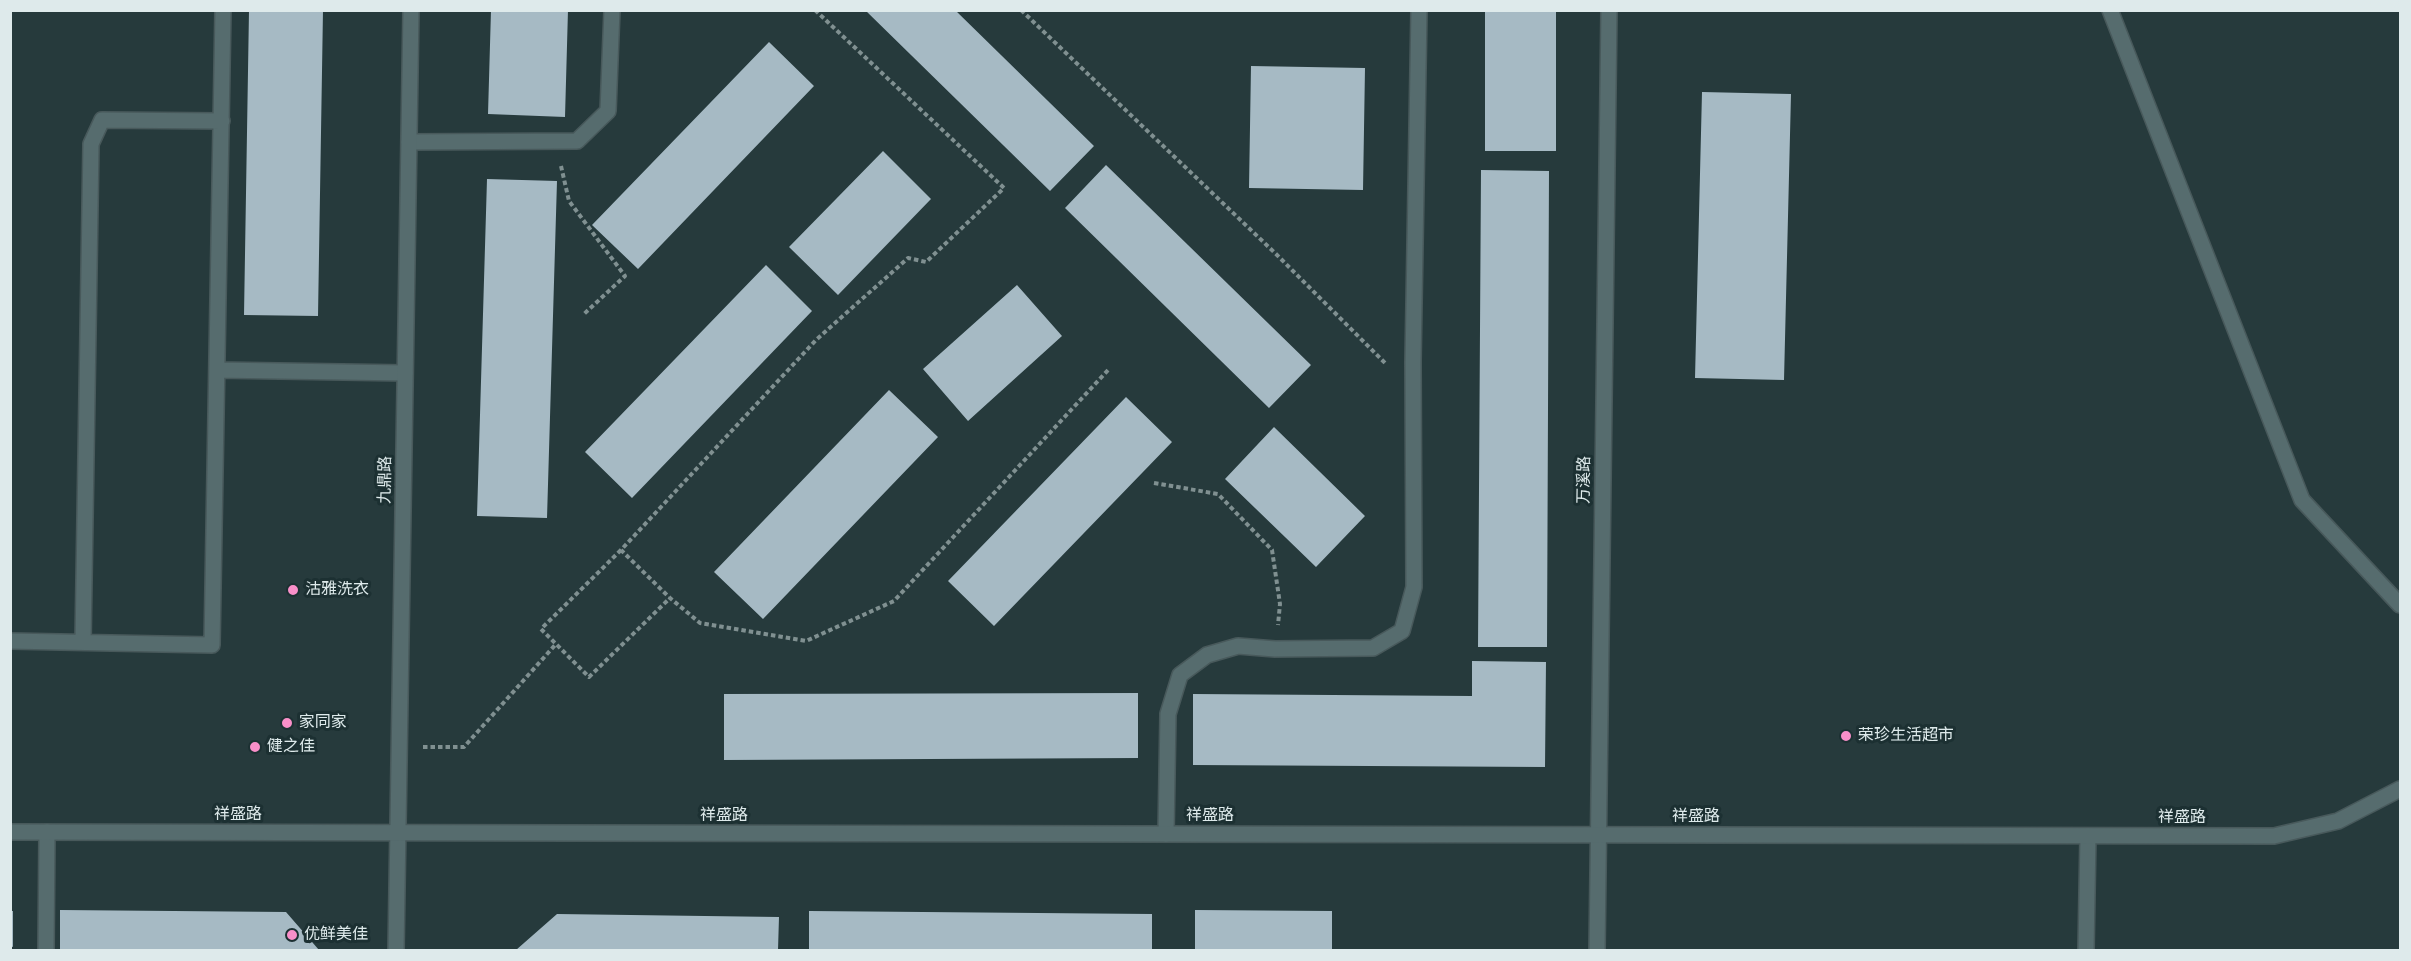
<!DOCTYPE html>
<meta charset="utf-8">
<style>
body{margin:0}
#map{position:relative;width:2411px;height:961px;overflow:hidden;background:#263a3c;font-family:"Nunito Sans",sans-serif}
canvas{display:block}
.frame{position:absolute;inset:0;border:12px solid #deeaeb;pointer-events:none}
</style>
<div id="map">
<canvas width="2411" height="961"></canvas>
<div class="frame"></div>
</div>
<script>
const ctx = document.querySelector('canvas').getContext('2d');
ctx.lineJoin = 'round';
function paint(path, color) {
  ctx.fillStyle = color;
  ctx.fill(path, 'evenodd');
}
function strokePath(path, color, width, dash) {
  ctx.strokeStyle = color;
  ctx.lineWidth = width;
  ctx.lineCap = dash ? 'butt' : 'round';
  ctx.setLineDash(dash || []);
  ctx.stroke(path);
}
function drawText(font, color, halo, rows, align = 'center') {
  ctx.font = font + ' "Nunito Sans","Noto Sans SC",sans-serif';
  ctx.lineWidth = 6;
  ctx.setLineDash([]);
  ctx.textBaseline = 'middle';
  ctx.strokeStyle = halo;
  ctx.fillStyle = color;
  for (const [text, x, y, turn = 0] of rows) {
    ctx.save();
    ctx.translate(x, y);
    ctx.rotate((+turn || 0) * Math.PI / 180);
    ctx.textAlign = isNaN(turn) ? turn : align;
    if (halo) ctx.strokeText(text, 0, 0);
    ctx.fillText(text, 0, 0);
    ctx.restore();
  }
}
paint(new Path2D(`
 M249 10H323L318 316 244 315Z
 M491 10H568L565 117 488 114Z
 M865 10H955L1094 146 1050 191Z
 M1485 10H1556V151H1485Z
 M769 42 814 86 638 269 592 225Z
 M1251 66 1365 68 1363 190 1249 188Z
 M1702 92 1791 94 1784 380 1695 378Z
 M883 151 931 199 838 295 789 247Z
 M1106 165 1311 365 1269 408 1065 208Z
 M1481 170 1549 171 1547 647H1478Z
 M487 179 557 181 547 518 477 516Z
 M766 265 812 311 632 498 585 452Z
 M1017 285 1062 336 968 421 923 369Z
 M889 390 938 437 763 619 714 572Z
 M1126 397 1172 442 994 626 948 581Z
 M1274 427 1365 516 1316 567 1225 479Z
 M1472 661 1546 662 1545 767 1193 765V694L1472 696Z
 M1138 693V758L724 760V694Z
 M60 910 286 912 319 950H60Z
 M1195 910 1332 911V950H1195Z
 M10 911H13V947L10 946Z
 M809 911 1152 914V950H809Z
 M557 914 779 917 778 950H516Z`), '#a6bac4');
const service = new Path2D(`
 M2110 10 2302 500 2400 605
 M409 142 577 141 608 111 612 10
 M217 370 405 373
 M10 641 212 645 223 10
 M83 642 91 144 102 120 222 121
 M1166 834 1168 714 1180 675 1207 655 1238 646 1275 649 1373 648 1402 631 1414 587 1413 362 1419 10
 M46 950 47 832
 M2086 950 2088 836`);
const minor = new Path2D(`
 M1597 950 1609 10`);
const tertiary = new Path2D(`
 M10 832 2274 836 2338 821 2400 789
 M396 950 411 10`);
strokePath(service, '#48595b', 18);
strokePath(minor, '#48595b', 18);
strokePath(tertiary, '#48595b', 18);
strokePath(new Path2D(`
 M815 10 1004 188 926 262 908 258 816 340 621 550 670 598 700 623 806 641 894 601 1110 368
 M1021 10 1276 254 1387 365
 M561 166 569 201 625 276 584 314
 M1154 483 1218 494 1272 550 1280 604 1278 625
 M621 550 541 629 589 677 670 598
 M423 747H464L556 644`), '#809091', 4, [4.5, 3]);
strokePath(service, '#566c6e', 15);
strokePath(minor, '#566c6e', 15);
strokePath(tertiary, '#566c6e', 15);
for (const [x, y, r, color] of [
 [293,590,6,"#f98fc9"],
 [287,723,6,"#f98fc9"],
 [1846,736,6,"#f98fc9"],
 [255,747,6,"#f98fc9"],
 [292,935,6,"#f98fc9"]
]) {
  const dot = new Path2D();
  dot.arc(x, y, r, 0, 2 * Math.PI);
  ctx.fillStyle = color;
  ctx.fill(dot);
  strokePath(dot, '#1c3032', 2);
}
drawText('16px', '#deeaeb', '#1c3032', [
 ["九鼎路",386,480,-89],
 ["万溪路",1585,480,-89],
 ["祥盛路",238,815],
 ["祥盛路",724,816],
 ["祥盛路",1210,816],
 ["祥盛路",1696,817],
 ["祥盛路",2182,818]
]);
drawText('16px', '#deeaeb', '#1c3032', [
 ["沽雅洗衣",305,590],
 ["家同家",299,723],
 ["荣珍生活超市",1858,736],
 ["健之佳",267,747],
 ["优鲜美佳",304,935]
], 'left');
</script>
